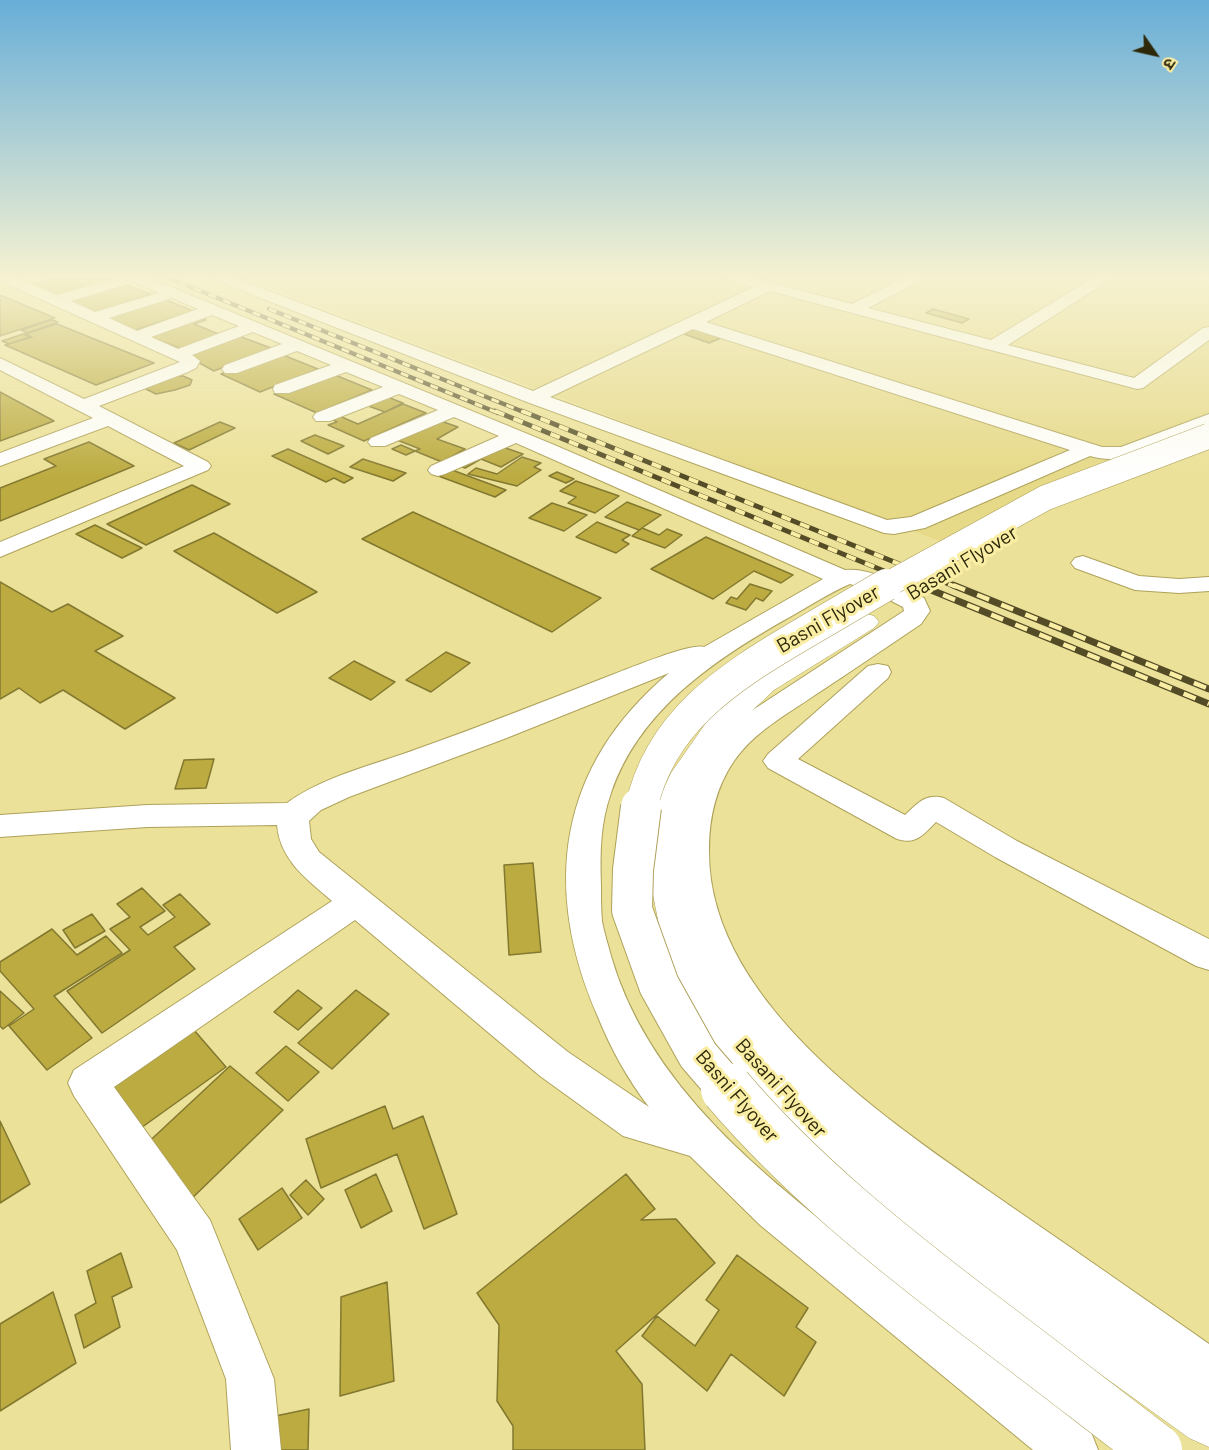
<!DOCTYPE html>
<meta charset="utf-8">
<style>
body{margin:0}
#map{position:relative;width:1209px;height:1450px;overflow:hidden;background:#ece198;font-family:Barlow,"Noto Sans Devanagari",sans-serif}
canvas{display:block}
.north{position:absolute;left:1125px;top:24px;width:60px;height:60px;-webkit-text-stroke:4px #faeea5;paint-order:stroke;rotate:124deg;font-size:16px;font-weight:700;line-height:24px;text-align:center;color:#2d280a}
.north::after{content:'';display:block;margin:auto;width:21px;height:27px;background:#2d280a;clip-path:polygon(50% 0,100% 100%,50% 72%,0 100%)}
</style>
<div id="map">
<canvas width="1209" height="1450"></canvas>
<div class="north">उ</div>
</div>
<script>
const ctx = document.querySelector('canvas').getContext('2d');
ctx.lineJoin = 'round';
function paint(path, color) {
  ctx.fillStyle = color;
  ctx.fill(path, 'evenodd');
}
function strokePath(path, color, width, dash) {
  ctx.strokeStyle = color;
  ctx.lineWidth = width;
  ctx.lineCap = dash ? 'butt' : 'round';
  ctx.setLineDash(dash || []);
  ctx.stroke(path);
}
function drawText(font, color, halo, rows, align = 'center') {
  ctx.font = font + ' Barlow,sans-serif';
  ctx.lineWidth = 6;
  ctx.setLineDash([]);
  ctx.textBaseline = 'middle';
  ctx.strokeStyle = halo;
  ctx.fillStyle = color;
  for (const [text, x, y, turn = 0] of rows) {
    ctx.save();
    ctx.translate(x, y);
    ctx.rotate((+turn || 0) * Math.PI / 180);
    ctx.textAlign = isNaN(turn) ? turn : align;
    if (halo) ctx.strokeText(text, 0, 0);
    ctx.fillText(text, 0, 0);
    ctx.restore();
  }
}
paint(new Path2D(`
 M237 276H1209V441L956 547Z`), '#e6d988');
const building = new Path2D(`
 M61 276H105L113 279 56 297 28 285Z
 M120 283 151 294 93 313 63 300Z
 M0 295 55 318 0 336Z
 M161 298 193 311 132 331 101 317Z
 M933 309 969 319 962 323 926 313Z
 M200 317 206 320 194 324 221 335 182 349 145 335Z
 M52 320 58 322 27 333 21 330Z
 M57 324 154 363 96 385 5 345 32 337 25 334Z
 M695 329 721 338 709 343 684 334Z
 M23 334 30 337 9 344 2 341Z
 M236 335 271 348 214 371 183 354Z
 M278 353 318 369 260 392 221 374Z
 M330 373 372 390 317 413 274 394Z
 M172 376H183L192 380 190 385 175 390 156 394 146 389 156 381Z
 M0 392 54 421 0 441Z
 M382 395 403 403 385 412 360 403Z
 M403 404 426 413 364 441 328 425 337 422 330 418 337 415 358 424Z
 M435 419 458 427 437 439 465 449 442 462 415 451 420 449 392 438Z
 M220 422 235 428 189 450 174 443Z
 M315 435 344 446 328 454 301 441Z
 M89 442 134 466 0 521V488L56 466 44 459Z
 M401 445 415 451 406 455 392 449Z
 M497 445 523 454 501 467 481 459 465 468 454 464Z
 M288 449 353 478 344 483 334 478 326 482 272 456Z
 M522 457 541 463 534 467 541 470 517 486 468 474 476 468 497 474Z
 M363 459 406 473 393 481 350 467Z
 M444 467 506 490 495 497 433 474Z
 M557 472 574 479 566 483 549 476Z
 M576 481 619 496 595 513 568 503 576 497 560 491Z
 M192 485 230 504 146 545 107 524Z
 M627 502 661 515 639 530 605 517Z
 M552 503 587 515 564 531 529 518Z
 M413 512 601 598 552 632 362 539Z
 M597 522 630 535 622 540 629 544 616 553 576 537Z
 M95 525 142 548 122 558 76 534Z
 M642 528 659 535 667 529 682 535 665 548 632 536Z
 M214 533 317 592 277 613 174 551Z
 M706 537 793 575 781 583 754 571 713 599 651 569Z
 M0 582 52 612 68 604 123 636 95 651 175 698 125 729 63 690 40 703 19 688 0 699Z
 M750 584 772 591 763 601 756 598 746 610 726 603 731 597 737 599Z
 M446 652 470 663 431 692 406 680Z
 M354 661 395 682 371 700 329 678Z
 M214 759 206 788 175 789 184 760Z
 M533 863 541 952 509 955 504 865Z
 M142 888 165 911 140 927 148 935 175 917 163 905 180 894 210 924 174 947 195 969 102 1033 67 991 130 950 110 929 130 917 117 904Z
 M92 914 105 931 75 948 63 930Z
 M52 929 77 955 106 936 122 953 54 996 92 1038 47 1070 9 1026 34 1009 0 971V962Z
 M298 990 322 1008 298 1030 274 1012Z
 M356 990 389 1014 332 1069 298 1043Z
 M0 991 24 1013 3 1029 0 1026Z
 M187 1022 226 1067 127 1138 98 1085Z
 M286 1046 319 1072 288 1101 256 1073Z
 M230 1066 283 1110 183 1207 141 1149Z
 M385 1106 393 1129 423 1116 457 1214 424 1229 397 1154 321 1188 306 1139Z
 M0 1121 30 1184 0 1203Z
 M376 1174 392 1211 361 1228 345 1190Z
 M626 1174 655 1209 641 1220 676 1219 715 1263 616 1351 642 1384 645 1450H513V1426L497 1401 499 1325 477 1293Z
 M306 1180 324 1199 308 1215 290 1195Z
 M282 1188 302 1218 258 1250 239 1219Z
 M121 1253 132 1287 112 1297 120 1327 84 1348 75 1315 96 1303 87 1271Z
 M737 1255 808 1308 796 1327 816 1342 784 1396 731 1354 707 1391 642 1336 657 1316 695 1346 719 1310 706 1300Z
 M387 1282 394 1381 340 1396 341 1297Z
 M53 1292 76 1363 0 1411V1324Z
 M309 1409 308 1450H262L261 1419Z`);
paint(building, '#bcab40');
strokePath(building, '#837830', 1.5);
const minor = new Path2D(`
 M0 276H12L57 295 125 276H144L552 444 845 570C872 567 900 586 924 598L930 611 921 624C886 648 851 671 815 695 786 715 754 732 734 761 715 789 709 819 709 851 708 1010 907 1133 1022 1214 1085 1257 1147 1301 1209 1344V1397L1192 1390 908 1183 838 1127 777 1070 743 1027 710 974 681 906 676 872 677 821 690 787 712 749 739 719 904 611 903 607 870 590 850 584C829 593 808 607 788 618 715 659 639 710 611 793 600 824 600 853 601 886 601 898 601 910 602 921 604 933 608 944 611 956 652 1098 784 1191 895 1278 961 1330 1026 1381 1091 1432L1098 1450H1033L760 1225 690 1156 623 1136 540 1076 355 920 114 1087 210 1220 274 1379 281 1450H231L226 1379 177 1250 74 1096 68 1083 74 1070 332 901C308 880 280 861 277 825L147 827 0 837V815L147 805 287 803C324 776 374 765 417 749 482 726 545 701 609 676 626 670 689 643 704 647L823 579 516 443 445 474 438 476 431 474 428 470 431 466 499 436 454 417 385 446H371L368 442 371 438 438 410 399 394 330 421H316L313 417 316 413 383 387 346 372 289 393H275L273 389 275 385 331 365 297 351 237 373H225L222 369 225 365 282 344 253 332 192 355 200 361 196 368 188 372 99 406 208 462 211 466 208 470 0 557V542L184 466 108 426 0 466V453L93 418 0 370V358L84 399 180 362 0 281ZM134 282 159 293 95 312 71 301ZM172 298 198 309 137 331 109 318ZM212 315 239 326 178 349 151 337ZM669 673C558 766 541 887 598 1017 611 1049 628 1080 649 1107L568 1052 319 852 311 839 309 821 321 810 349 797 504 739Z
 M209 276H229L533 391 754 287 724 279 722 276H745L852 304 908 276H926L924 279 868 308 991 340 1096 276H1113L1111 279 1008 345 1134 378 1203 328 1209 327V340L1143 388 1137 389 770 291 706 322 1102 447H1121L1209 414V427C1173 441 1129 468 1090 456L925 528 894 534 884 533 527 402 212 279ZM693 329 1070 450 911 517 887 520 550 397Z
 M1192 276H1209V282L1195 279Z
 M1083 556 1139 576 1179 579 1209 577V591L1179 593 1135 590 1075 568 1071 563 1075 558Z
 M878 664 888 666 891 672 888 678 798 759 905 815C918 803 925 793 944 798L1017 841 1209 939V970L1196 966 995 857 936 822C923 835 916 845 897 839L768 768 763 761 768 754 868 666Z`);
const major = new Path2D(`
 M864 613 874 616 879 622 874 628 774 690 741 721 704 775 693 803 686 869 699 925 713 965 735 1002 771 1052 830 1113 914 1181 1209 1384V1447L1189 1438 880 1215 796 1145 739 1080 705 1028 673 970 659 925 648 869 657 803 671 773 717 707 752 676 854 616Z`);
strokePath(minor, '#aea25b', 2);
strokePath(major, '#aea25b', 1);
paint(minor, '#fff');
paint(major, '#fff');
const railFar2 = new Path2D(`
 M164 276 498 413
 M269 309 526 413`);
const railFar1 = new Path2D(`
 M495 411 923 587
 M522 411 956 587`);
const rail = new Path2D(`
 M919 585 1209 704
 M953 585 1209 689`);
strokePath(railFar2, '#534c26', 4.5);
strokePath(railFar1, '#534c26', 5);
strokePath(rail, '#534c26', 7);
strokePath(railFar2, '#faeea5', 3, [8]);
strokePath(railFar1, '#faeea5', 4, [10]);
strokePath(rail, '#faeea5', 4.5, [13]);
const majorBridgeFar3 = new Path2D(`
 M883 587 1045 498 1209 436`);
const majorBridgeFar2 = new Path2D(`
 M641 809C659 722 728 678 799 636 828 619 857 602 886 585`);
const majorBridgeFar1 = new Path2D(`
 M641 807 633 870 632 910 659 985 698 1055 729 1091`);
const majorBridge = new Path2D(`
 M727 1089C801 1176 889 1246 978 1314 1038 1359 1097 1405 1156 1450`);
strokePath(majorBridgeFar3, '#aea25b', 26, []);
strokePath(majorBridgeFar2, '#aea25b', 33, []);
strokePath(majorBridgeFar1, '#aea25b', 42, []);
strokePath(majorBridge, '#aea25b', 53, []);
strokePath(majorBridgeFar3, '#fff', 25);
strokePath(majorBridgeFar2, '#fff', 32);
strokePath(majorBridgeFar1, '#fff', 40);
strokePath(majorBridge, '#fff', 52);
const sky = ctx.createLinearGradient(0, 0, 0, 478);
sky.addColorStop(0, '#68aed8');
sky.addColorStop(0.58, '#f6f2d1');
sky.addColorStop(1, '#f6f2d100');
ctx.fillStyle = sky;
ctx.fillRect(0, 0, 1209, 478);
drawText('20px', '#2d280a', '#faeea5', [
 ["Basani Flyover",962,563,-31],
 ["Basni Flyover",828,619,-30],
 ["Basani Flyover",781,1088,48],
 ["Basni Flyover",737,1096,49]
]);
</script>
